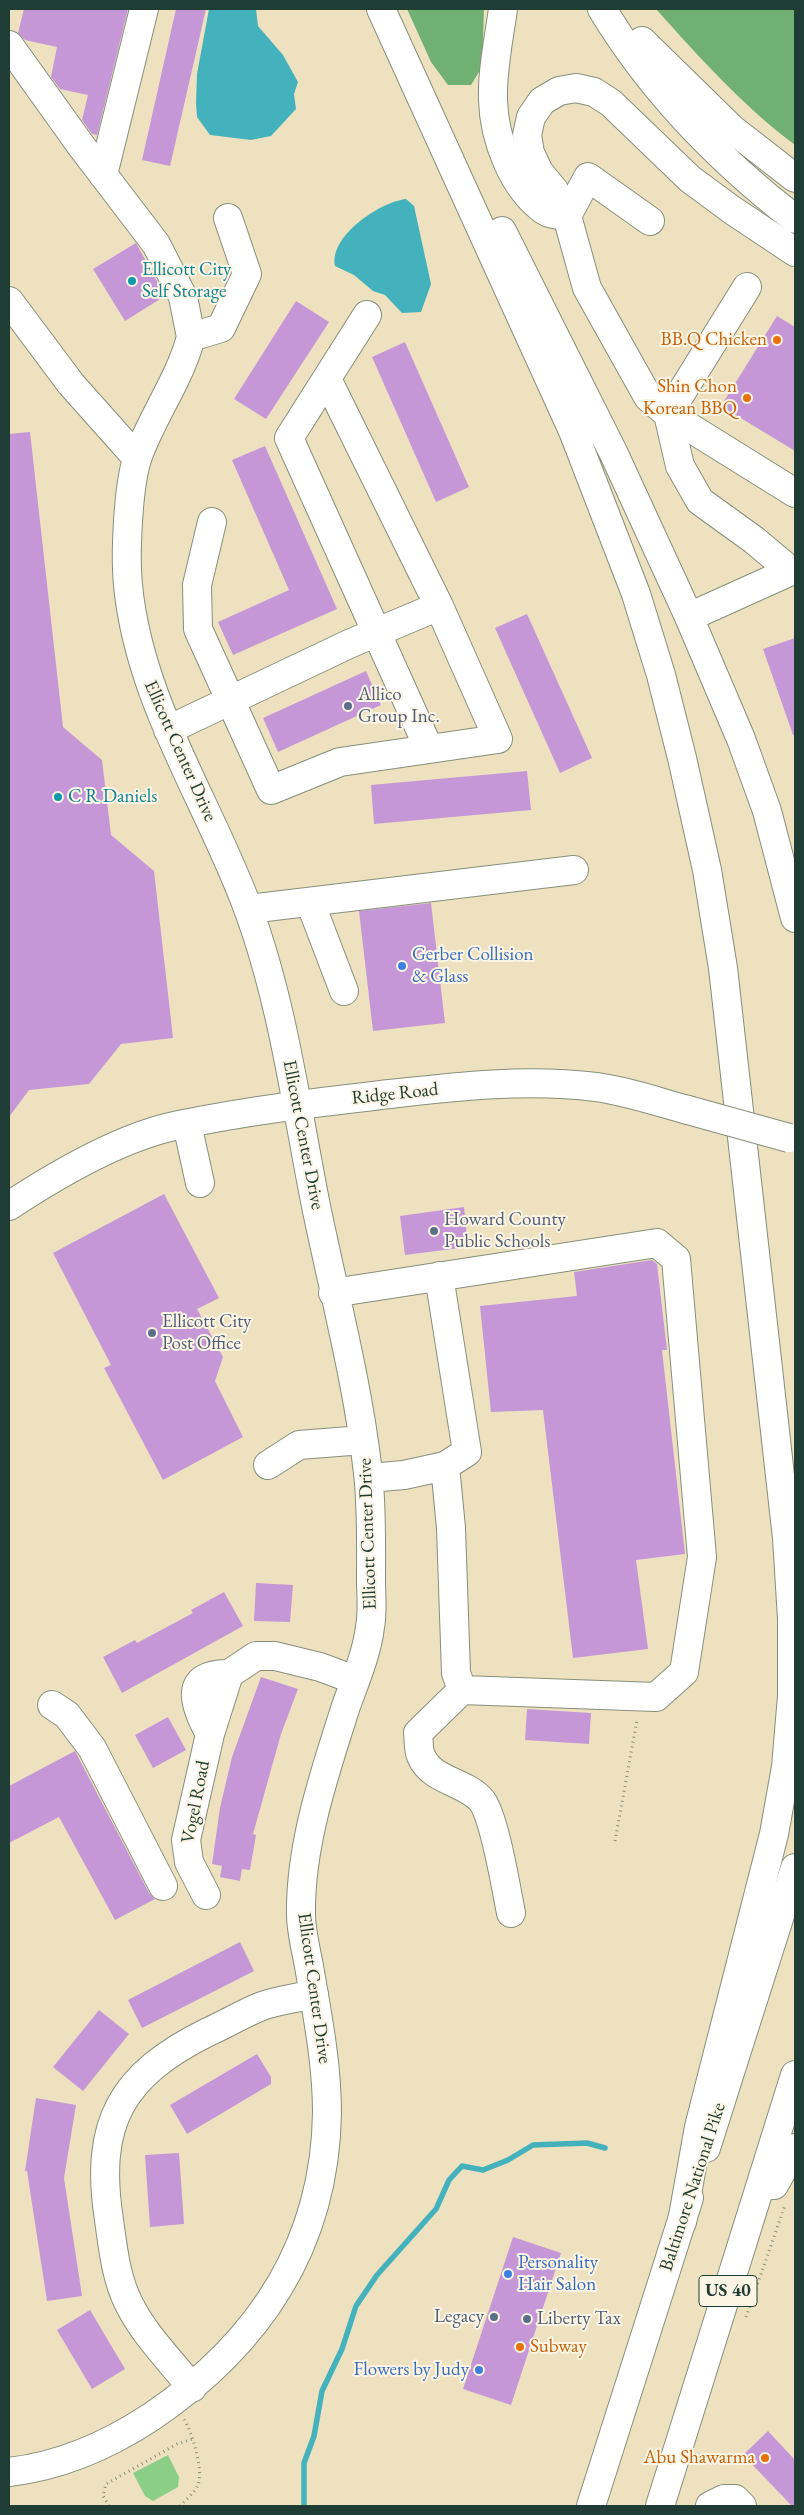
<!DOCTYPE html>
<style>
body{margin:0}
#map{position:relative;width:804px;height:2515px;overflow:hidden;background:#eee1c0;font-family:"EB Garamond",serif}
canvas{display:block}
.frame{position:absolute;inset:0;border:10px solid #1f3d34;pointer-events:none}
</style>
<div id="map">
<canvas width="804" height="2515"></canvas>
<div class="frame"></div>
</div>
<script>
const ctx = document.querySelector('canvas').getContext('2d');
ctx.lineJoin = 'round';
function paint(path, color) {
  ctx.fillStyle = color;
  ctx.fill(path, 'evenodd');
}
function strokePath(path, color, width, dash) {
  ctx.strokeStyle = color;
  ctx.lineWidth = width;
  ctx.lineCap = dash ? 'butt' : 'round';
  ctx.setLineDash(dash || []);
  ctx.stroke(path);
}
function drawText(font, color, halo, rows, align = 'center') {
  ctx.font = font + ' "EB Garamond",serif';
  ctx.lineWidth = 4;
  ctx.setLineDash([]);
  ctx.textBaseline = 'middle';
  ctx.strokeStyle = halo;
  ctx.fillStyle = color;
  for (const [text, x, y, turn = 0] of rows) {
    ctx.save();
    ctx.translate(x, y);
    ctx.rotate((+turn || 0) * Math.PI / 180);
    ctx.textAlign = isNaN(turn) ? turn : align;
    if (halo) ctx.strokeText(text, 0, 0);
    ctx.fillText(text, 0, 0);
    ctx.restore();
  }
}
paint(new Path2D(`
 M168 2455 179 2477 178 2487 153 2501 145 2496 133 2473Z`), '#8bce86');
paint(new Path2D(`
 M407 9H484L482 67 471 85H448L431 62Z
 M656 9H795V145C743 106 700 58 656 9Z`), '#70b173');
paint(new Path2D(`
 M209 9H256L258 26 283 55 298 82 294 94 296 109 271 136 251 140 210 135 197 117 196 103 197 74Z
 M406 199 414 206 431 284 421 312 402 313 385 295 373 291 354 275 335 266C329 236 380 202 406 199Z`), '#43b2bc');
strokePath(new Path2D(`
 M304 2506V2463L314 2436 322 2391 342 2349 356 2306 377 2275 436 2209 449 2180 462 2166 483 2170 508 2160 533 2145 587 2143 605 2148`), '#43b2bc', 5.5);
paint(new Path2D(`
 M24 9H128L97 135 92 134 82 120 88 95 60 89 51 77 57 47 25 40 18 33Z
 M176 9H206L170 166 142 160Z
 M136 243 165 296 125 321 93 269Z
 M296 301 329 322 266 419 234 399Z
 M777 316 795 327V451L721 406Z
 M405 342 469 487 436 502 372 357Z
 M30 432 63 727 102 760 111 835 154 871 173 1038 121 1044 89 1084 29 1090 9 1117V434Z
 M265 446 337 609 233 655 218 622 289 590 232 460Z
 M527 614 592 758 560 773 495 628Z
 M795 638V735H793L763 649Z
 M366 671 381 705 278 752 263 718Z
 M527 771 531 810 374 824 371 785Z
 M431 903 445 1023 373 1031 359 911Z
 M164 1194 219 1298 197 1309 223 1357 215 1381 243 1437 163 1480 104 1368 111 1365 53 1253Z
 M464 1207 468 1247 405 1255 400 1216Z
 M652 1260 657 1264 667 1350H662L685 1554 636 1560 648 1649 573 1658 543 1410 491 1412 480 1306 577 1296 574 1272Z
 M256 1583 293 1585 290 1622 254 1621Z
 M224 1592 243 1626 122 1693 103 1657 135 1640 137 1643 193 1613 191 1610Z
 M261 1677 298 1689 281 1734 253 1834 256 1835 250 1870 242 1869 240 1881 220 1877 222 1866 212 1864 220 1808 232 1757Z
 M527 1709 591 1713 589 1744 525 1740Z
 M168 1717 186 1750 153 1768 135 1735Z
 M75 1751 149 1893 155 1899 115 1920 59 1817 9 1843V1786Z
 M240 1942 254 1971 142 2028 128 2000Z
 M99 2010 129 2034 83 2091 53 2067Z
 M257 2054 271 2077V2084L187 2134 170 2105Z
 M36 2098 76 2105 64 2178 82 2296 47 2301 27 2171H25Z
 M179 2153 184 2224 150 2227 145 2155Z
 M513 2237 561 2253 511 2405 463 2389Z
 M90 2310 125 2369 92 2389 57 2330Z
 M768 2431 795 2460V2506H792L743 2455Z`), '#c597d7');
const minor = new Path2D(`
 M9 45 82 147 156 244 183 297 191 337
 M103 175 144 9
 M650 221 588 177 567 216 587 288 648 397 668 414 680 466 700 501 754 540 791 571H795
 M747 287 668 414 795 493
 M9 301 71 384 137 458
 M367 315 289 438 429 749
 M212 522 197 585 198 629 271 790 340 762 498 739 439 606 327 379
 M791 571 689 617 741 739 767 811 795 918
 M168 730 349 644 439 606
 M310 902 344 991
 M249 909 574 870
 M187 1124 200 1183
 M9 1206C56 1175 123 1136 179 1125 246 1111 313 1103 381 1095 452 1087 525 1078 596 1087 627 1091 658 1102 688 1110
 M333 1293 657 1243 676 1259 702 1557 684 1672 656 1697 462 1690 456 1673 451 1528 445 1466
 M268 1465 299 1445 363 1440
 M369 1478 404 1475 445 1466 467 1452 439 1276
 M462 1690 418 1733C419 1739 418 1749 421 1756 432 1782 466 1781 482 1801 495 1819 506 1888 511 1913
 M52 1705 67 1715 92 1748 163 1886
 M210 1734C195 1707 181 1673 229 1674
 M206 1895 189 1862 186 1840 210 1734 229 1674 256 1656H275L320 1667 355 1680
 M192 2388C171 2361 145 2336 129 2304 116 2279 113 2248 109 2220 94 2123 121 2075 208 2032 226 2024 244 2013 262 2006 278 2000 297 1998 314 1994
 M9 2472C61 2466 107 2446 151 2417 258 2345 325 2246 327 2113 327 2065 318 2019 310 1972 307 1953 301 1933 301 1914 300 1844 325 1772 346 1706 355 1681 367 1653 370 1627 373 1612 371 1595 371 1580 371 1544 372 1508 368 1473 358 1383 334 1294 316 1206 296 1106 283 1002 247 906 207 799 139 701 128 585 125 554 128 484 138 456 153 415 180 379 191 337L221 328 247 274 228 218
 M710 2506 724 2499H735L742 2506`);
const major = new Path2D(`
 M567 216 554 190 539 172 530 153 527 135 531 117 542 101 559 91 576 88 594 92 611 103 690 179 732 210 795 252
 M706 2148 795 1868
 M774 2185 795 2148
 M591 2506 689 2198
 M660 2506 795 2075`);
const highway = new Path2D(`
 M381 9 573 431 636 594 661 675 682 758 707 870 723 968 787 1538 792 1619V1696L786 1767 774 1834 699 2127 682 2222
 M503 9C499 38 492 70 493 100 494 138 512 188 545 211 551 215 560 215 567 216
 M602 9C651 90 720 161 795 219
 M642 41 732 129 795 178
 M502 231 614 454 689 617`);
strokePath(minor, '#868f7a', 30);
strokePath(major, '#868f7a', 30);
strokePath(highway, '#868f7a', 30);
strokePath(new Path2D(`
 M615 1841 637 1720
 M746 2317 785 2205
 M109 2506 103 2496 106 2484 177 2444 193 2439
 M180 2506C186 2500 195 2492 198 2485 204 2471 192 2432 184 2419`), '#868f7a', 3, [1, 4]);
strokePath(minor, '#fff', 28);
strokePath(major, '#fff', 28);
strokePath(highway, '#fff', 28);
const minorBridge = new Path2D(`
 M688 1110 789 1138`);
strokePath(minorBridge, '#868f7a', 30, []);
strokePath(minorBridge, '#fff', 28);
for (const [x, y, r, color] of [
 [132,281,5,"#0f9aa8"],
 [777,340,5,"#e8710a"],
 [747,398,5,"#e8710a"],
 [348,706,5,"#5c6f8a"],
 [58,797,5,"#0f9aa8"],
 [402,966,5,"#3f7fe0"],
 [434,1231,5,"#5c6f8a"],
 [152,1333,5,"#5c6f8a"],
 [508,2274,5,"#3f7fe0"],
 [494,2317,5,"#5c6f8a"],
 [527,2319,5,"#5c6f8a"],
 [520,2347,5,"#e8710a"],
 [479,2370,5,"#3f7fe0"],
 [765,2458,5,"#e8710a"]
]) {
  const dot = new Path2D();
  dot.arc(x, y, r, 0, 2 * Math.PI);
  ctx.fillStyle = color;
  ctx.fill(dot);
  strokePath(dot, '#fcf5e5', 2);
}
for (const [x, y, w] of [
 [728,2291,58]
]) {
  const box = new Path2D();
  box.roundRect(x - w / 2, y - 15.5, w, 31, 4);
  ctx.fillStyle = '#fcf5e5';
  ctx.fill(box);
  strokePath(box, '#1f3d34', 1);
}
drawText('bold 18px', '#1f3d34', null, [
 ["US 40",728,2291]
]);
drawText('19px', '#0d838f', '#fcf5e5', [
 ["Ellicott City",142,270],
 ["Self Storage",142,292],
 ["C R Daniels",68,797]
], 'left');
drawText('19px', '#c56008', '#fcf5e5', [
 ["BB.Q Chicken",767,340],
 ["Shin Chon",737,387],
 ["Korean BBQ",737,409],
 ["Subway",530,2347,"left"],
 ["Abu Shawarma",755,2458]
], 'right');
drawText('19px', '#4e5e75', '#fcf5e5', [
 ["Allico",358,695],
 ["Group Inc.",358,717],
 ["Howard County",444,1220],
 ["Public Schools",444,1242],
 ["Ellicott City",162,1322],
 ["Post Office",162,1344],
 ["Legacy",484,2317,"right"],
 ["Liberty Tax",537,2319]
], 'left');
drawText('19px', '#1f3d34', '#fcf5e5', [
 ["Ellicott Center Drive",180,751,66],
 ["Ridge Road",395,1094,-6],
 ["Ellicott Center Drive",303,1135,79],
 ["Ellicott Center Drive",368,1534,-92],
 ["Vogel Road",196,1802,-79],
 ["Ellicott Center Drive",314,1988,82],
 ["Baltimore National Pike",693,2187,-72]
]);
drawText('19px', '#366cbe', '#fcf5e5', [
 ["Gerber Collision",412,955],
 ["& Glass",412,977],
 ["Personality",518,2263],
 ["Hair Salon",518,2285],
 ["Flowers by Judy",469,2370,"right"]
], 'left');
</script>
